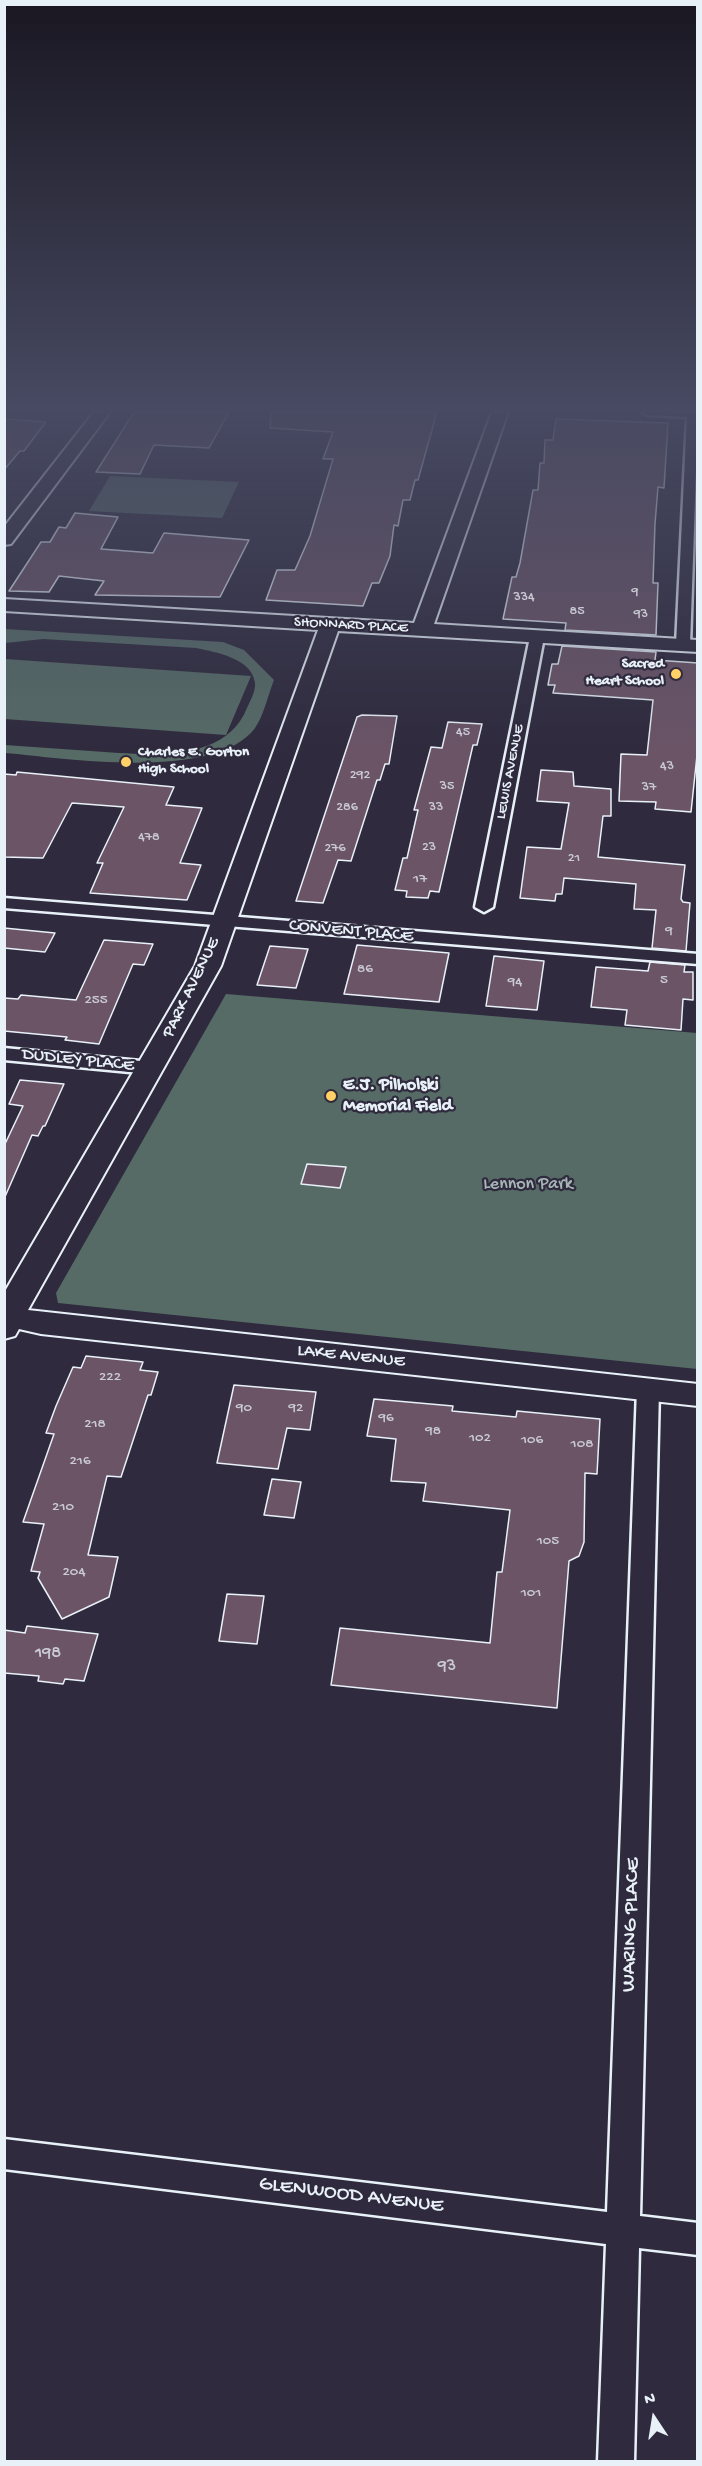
<!DOCTYPE html>
<style>
body{margin:0}
#map{position:relative;width:702px;height:2466px;overflow:hidden;background:#2f2a3d;font-family:"Gochi Hand",sans-serif}
canvas{display:block}
.frame{position:absolute;inset:0;border:6px solid #e8f1f8;pointer-events:none}
.north{position:absolute;left:624px;top:2388px;width:60px;height:60px;-webkit-text-stroke:4px #2f2a3d;paint-order:stroke;rotate:348deg;font-size:16px;font-weight:700;line-height:24px;text-align:center;color:#e8f1f8}
.north::after{content:'';display:block;margin:auto;width:21px;height:27px;background:#e8f1f8;clip-path:polygon(50% 0,100% 100%,50% 72%,0 100%)}
</style>
<div id="map">
<canvas width="702" height="2466"></canvas>
<div class="frame"></div>
<div class="north">N</div>
</div>
<script>
const ctx = document.querySelector('canvas').getContext('2d');
ctx.lineJoin = 'round';
function paint(path, color) {
  ctx.fillStyle = color;
  ctx.fill(path, 'evenodd');
}
function strokePath(path, color, width, dash) {
  ctx.strokeStyle = color;
  ctx.lineWidth = width;
  ctx.lineCap = dash ? 'butt' : 'round';
  ctx.setLineDash(dash || []);
  ctx.stroke(path);
}
function drawText(font, color, halo, rows, align = 'center') {
  ctx.font = font + ' "Gochi Hand",sans-serif';
  ctx.lineWidth = 4.5;
  ctx.setLineDash([]);
  ctx.textBaseline = 'middle';
  ctx.strokeStyle = halo;
  ctx.fillStyle = color;
  for (const [text, x, y, turn = 0] of rows) {
    ctx.save();
    ctx.translate(x, y);
    ctx.rotate((+turn || 0) * Math.PI / 180);
    ctx.textAlign = isNaN(turn) ? turn : align;
    if (halo) ctx.strokeText(text, 0, 0);
    ctx.fillText(text, 0, 0);
    ctx.restore();
  }
}
paint(new Path2D(`
 M110 476 239 482 222 518 89 511Z
 M5 629 223 642 244 650 274 680C268 695 264 715 255 728 215 782 63 758 5 753V745C33 747 62 749 91 751 141 754 224 766 247 708 250 701 256 691 255 683 252 658 215 652 196 648L43 639 5 643Z
 M5 659 251 676 226 735 5 719Z
 M226 994 697 1033V1369L58 1303 56 1293Z`), '#566b66');
const building = new Path2D(`
 M134 412H229L209 448 154 445 140 474 96 472Z
 M271 412H437L418 480H415L410 500H403L398 526 394 525 390 556 379 583H372L363 606 266 600 277 570H295L310 536 333 459H323L333 432 270 428Z
 M4 419 46 422 24 451H20L4 470Z
 M556 419 668 423 664 488 658 487 655 524 653 583H658L656 635 565 630 566 623 503 619 512 577H516L520 563 533 490H538L540 463H544L545 440H553Z
 M75 513 118 517 101 549 153 553 164 533 249 540 220 597 95 595 104 581 59 576 49 592 9 591 41 542H50L59 527 66 528Z
 M562 646 656 652 655 660 698 663V746L691 812 655 809 656 802 619 801 621 754 647 755 653 700 553 693 555 685H548L552 664H558Z
 M362 715 397 716 389 764H385L380 780H377L351 861 338 860 323 903 296 901 357 717Z
 M448 722 482 724 477 745H473L439 892 430 891 428 898 406 897 407 891 395 890 403 858H407L418 810H414L431 747 442 748Z
 M541 770 573 772 574 786 611 789V816H603L598 857 685 865 681 899 683 902 690 903 686 951 652 948 656 910 634 909 636 884 564 878 562 894H556L555 901 520 898 527 847 561 849 569 803 537 801Z
 M17 772 174 787 166 805 202 808 180 863 201 865 187 900 90 893 103 863H97L124 807 72 803 43 858 4 857V774L16 775Z
 M4 928 55 933 45 952 4 948Z
 M104 940 153 944 144 965 133 964 99 1044 65 1040 67 1037 4 1031V998L18 999 21 995 76 1000Z
 M357 945 449 953 439 1002 344 994Z
 M270 946 308 949 296 988 257 985Z
 M494 956 544 961 537 1010 486 1006Z
 M650 962 685 965 684 972H693V1000L683 999 681 1030 625 1025 627 1010 591 1007 596 967 648 971Z
 M20 1080 64 1084 45 1126H43L38 1136 32 1135 4 1199V1146L23 1106 9 1104Z
 M307 1164 346 1167 340 1188 301 1184Z
 M86 1356 143 1362 140 1370 158 1372 151 1395H148L121 1477 107 1476 88 1555 118 1557 109 1597 62 1619 38 1578 40 1572 31 1571 44 1524 23 1522 54 1434 46 1433 56 1406 73 1367 81 1368Z
 M234 1385 316 1392 310 1430 287 1428 278 1469 217 1463Z
 M374 1399 453 1406 452 1411 516 1417 517 1411 600 1419 597 1474 585 1473 584 1542 579 1556 569 1561 557 1708 331 1685 340 1628 490 1643 497 1572H502L510 1510 423 1501 426 1483 391 1481 396 1439 367 1436Z
 M272 1479 301 1482 294 1518 264 1515Z
 M227 1594 264 1596 257 1644 219 1641Z
 M27 1626 98 1634 84 1681 65 1679 63 1684 38 1681 39 1676 4 1673V1630L25 1633Z`);
paint(building, '#6b5466');
strokePath(building, '#e8f1f8', 1.5);
const street = new Path2D(`
 M642 412H698L690 645 683 649 676 645 687 417 648 415Z
 M537 633 544 637 493 907 484 912 475 907 530 637Z
 M4 898 698 954V964L4 908Z
 M4 1048 151 1062 161 1068 151 1074 4 1060Z
 M648 1381 656 1383 659 1389 640 2216 698 2223V2255L639 2248 634 2462H598L606 2244 4 2169V2139L607 2212 637 1389 640 1383Z`);
const secondary = new Path2D(`
 M94 412H110L11 544 4 545V527Z
 M492 412H508L434 624 698 640V652L338 631 221 966 28 1310 698 1384V1406L41 1334 19 1329 15 1336 4 1339V1293L195 966 318 630 4 611V599L414 623Z`);
strokePath(street, '#e8f1f8', 5);
strokePath(secondary, '#e8f1f8', 4);
paint(street, '#2f2a3d');
paint(secondary, '#2f2a3d');
const sky = ctx.createLinearGradient(0, 0, 0, 757);
sky.addColorStop(0, '#1a1722');
sky.addColorStop(0.54, '#474a62');
sky.addColorStop(1, '#474a6200');
ctx.fillStyle = sky;
ctx.fillRect(0, 0, 702, 757);
for (const [x, y, r, color] of [
 [676,674,6,"#ffd166"],
 [126,762,6,"#ffd166"],
 [331,1096,6,"#ffd166"]
]) {
  const dot = new Path2D();
  dot.arc(x, y, r, 0, 2 * Math.PI);
  ctx.fillStyle = color;
  ctx.fill(dot);
  strokePath(dot, '#2f2a3d', 2);
}
drawText('14px', '#c9cad4', null, [
 ["9",635,593],
 ["334",524,598],
 ["85",577,612],
 ["93",641,615],
 ["45",463,733],
 ["43",667,767],
 ["292",360,776],
 ["35",447,787],
 ["37",649,788],
 ["286",347,808],
 ["33",436,808],
 ["478",149,838],
 ["23",429,848],
 ["276",335,849],
 ["21",574,859]
]);
drawText('15px', '#e8f1f8', '#2f2a3d', [
 ["SHONNARD PLACE",351,626,3],
 ["LEWIS AVENUE",511,772,-79]
]);
drawText('bold 15px', '#e8f1f8', '#2f2a3d', [
 ["Sacred",664,665],
 ["Heart School",664,682],
 ["Charles E. Gorton",138,753,"left"],
 ["High School",138,770,"left"]
], 'right');
drawText('15px', '#c9cad4', null, [
 ["17",420,880],
 ["9",669,932],
 ["86",365,970],
 ["5",664,981],
 ["94",515,983],
 ["255",96,1001],
 ["222",110,1378],
 ["90",244,1409],
 ["92",296,1409],
 ["96",386,1419],
 ["218",95,1425],
 ["98",433,1432],
 ["102",480,1439],
 ["106",532,1441],
 ["108",582,1445],
 ["216",80,1462],
 ["210",63,1508],
 ["105",548,1542],
 ["204",74,1573],
 ["101",531,1594]
]);
drawText('18px', '#e8f1f8', '#2f2a3d', [
 ["CONVENT PLACE",351,932,5],
 ["PARK AVENUE",192,988,-64],
 ["DUDLEY PLACE",78,1061,6],
 ["LAKE AVENUE",351,1357,6]
]);
drawText('bold 18px', '#e8f1f8', '#2f2a3d', [
 ["E.J. Pilholski",343,1086],
 ["Memorial Field",343,1107]
], 'left');
drawText('18px', '#a6b5b6', '#2f2a3d', [
 ["Lennon Park",528,1185]
]);
drawText('18px', '#c9cad4', null, [
 ["198",48,1654],
 ["93",447,1667]
]);
drawText('21px', '#e8f1f8', '#2f2a3d', [
 ["WARING PLACE",632,1925,-88],
 ["GLENWOOD AVENUE",351,2196,7]
]);
</script>
